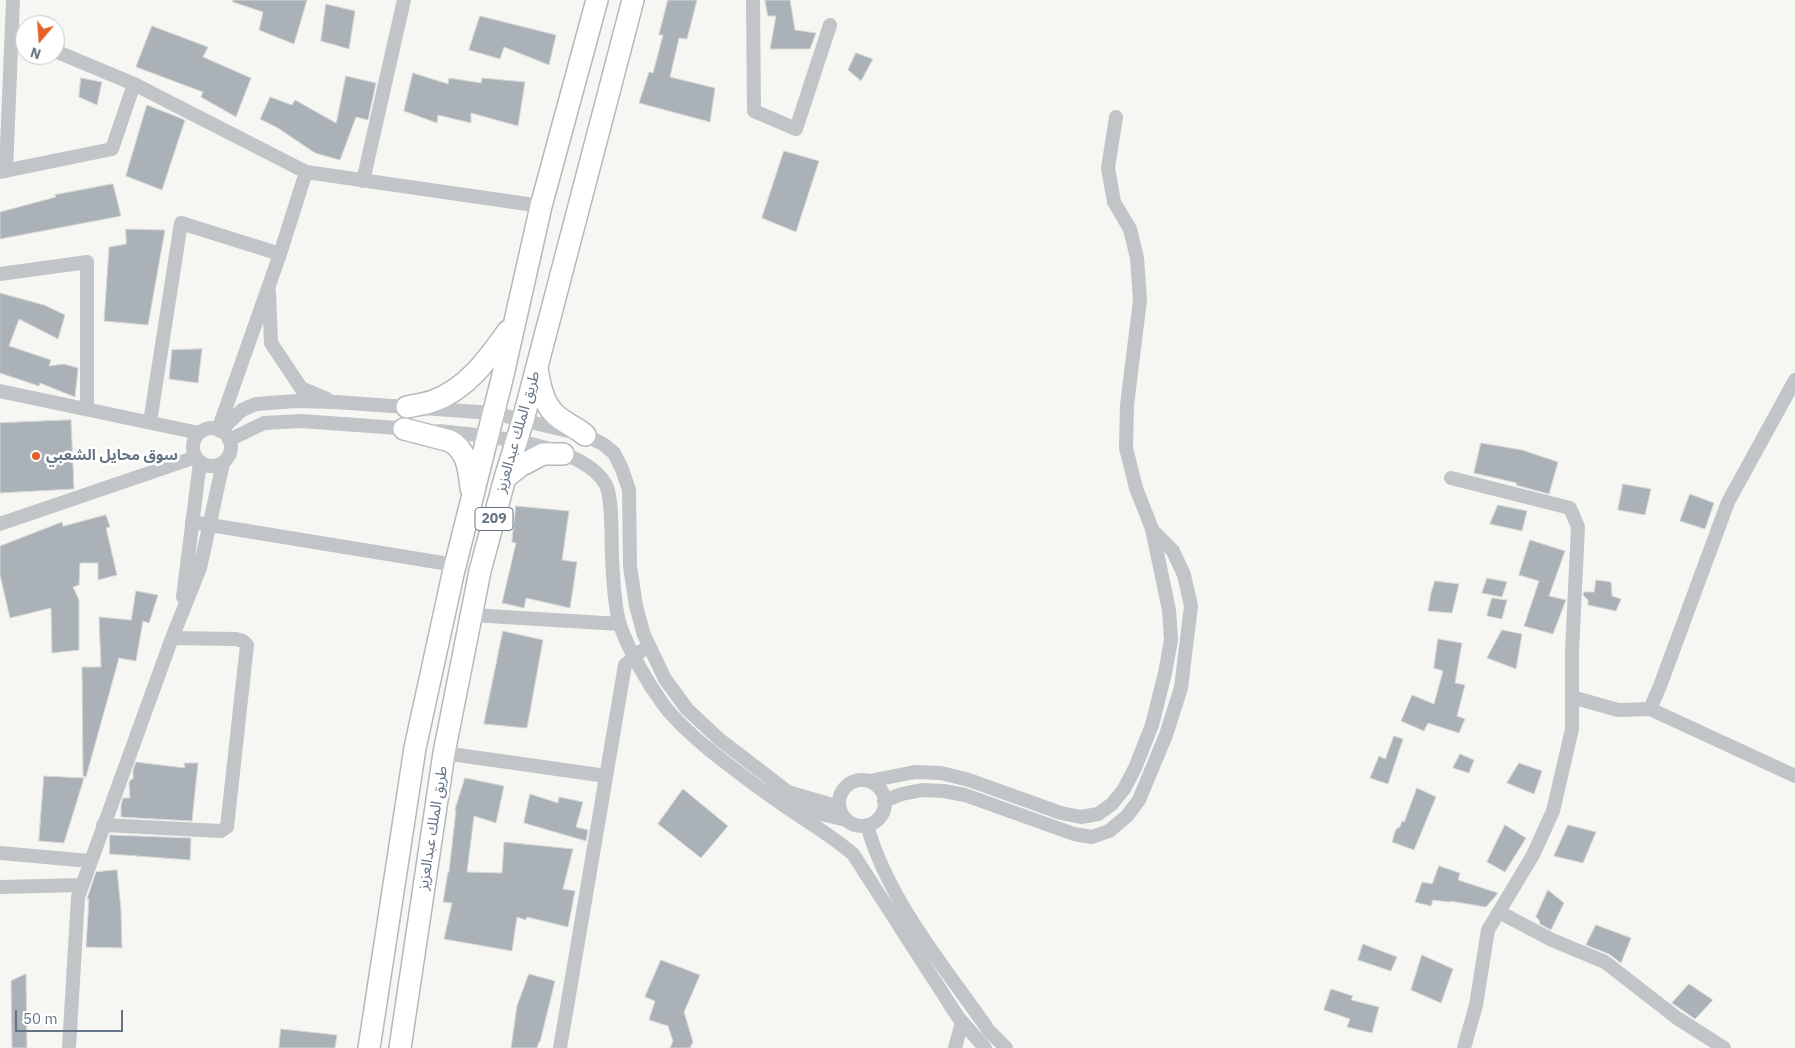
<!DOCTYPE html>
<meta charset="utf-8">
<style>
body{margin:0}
#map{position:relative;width:1795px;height:1048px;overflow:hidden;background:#f6f6f3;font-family:"IBM Plex Sans",sans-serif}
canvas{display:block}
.north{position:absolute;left:15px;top:15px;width:50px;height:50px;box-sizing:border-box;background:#fff;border:1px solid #c1c7ce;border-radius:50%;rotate:198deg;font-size:14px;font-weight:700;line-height:20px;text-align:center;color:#657484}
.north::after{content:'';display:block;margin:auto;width:18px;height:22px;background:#e36125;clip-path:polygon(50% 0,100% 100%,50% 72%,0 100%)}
.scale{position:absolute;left:15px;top:1010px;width:108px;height:22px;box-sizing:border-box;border:2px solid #657484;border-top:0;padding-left:6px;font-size:15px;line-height:18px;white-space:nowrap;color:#657484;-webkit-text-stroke:4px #fff;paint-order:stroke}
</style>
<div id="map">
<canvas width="1795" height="1048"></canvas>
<div class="north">N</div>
<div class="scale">50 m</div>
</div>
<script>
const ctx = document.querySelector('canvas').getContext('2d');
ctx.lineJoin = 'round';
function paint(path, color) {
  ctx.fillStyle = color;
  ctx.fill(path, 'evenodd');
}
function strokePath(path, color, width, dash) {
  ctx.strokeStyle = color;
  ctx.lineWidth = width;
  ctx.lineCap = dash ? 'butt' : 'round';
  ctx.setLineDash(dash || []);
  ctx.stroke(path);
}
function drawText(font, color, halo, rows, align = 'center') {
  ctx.font = font + ' "IBM Plex Sans","Noto Sans Arabic",sans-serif';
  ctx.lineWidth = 5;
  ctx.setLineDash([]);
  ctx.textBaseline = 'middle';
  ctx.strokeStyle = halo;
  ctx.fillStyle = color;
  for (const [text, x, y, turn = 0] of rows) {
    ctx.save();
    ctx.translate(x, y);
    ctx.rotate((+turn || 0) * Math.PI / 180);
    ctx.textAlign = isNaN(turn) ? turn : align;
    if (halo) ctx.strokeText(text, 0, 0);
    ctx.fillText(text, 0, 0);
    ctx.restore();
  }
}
const building = new Path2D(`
 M233 0H307L294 44 259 30 263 12 233 2Z
 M668 0H697L687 39 679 38 670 77 715 88 710 122 639 103 649 72 653 73 663 35H659Z
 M765 0H790L795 30 816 33 810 49H770L776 16H768Z
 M326 4 355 11 349 49 321 41Z
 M480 16 556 35 549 65 504 47 500 59 469 50Z
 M152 26 208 47 203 57 251 78 236 117 201 97 203 92 136 67Z
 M856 53 873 59 861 81 848 70Z
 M413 73 448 84 449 78 481 83 482 78 525 82 518 126 471 113V123L438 115 437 123 404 111Z
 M346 76 376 83 368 120 356 117 340 160 315 153 278 128 260 119 270 97 292 105 295 100 336 123Z
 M81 78 102 82 97 105 79 97Z
 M147 105 185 120 162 190 126 176Z
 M784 151 819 161 796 232 762 218Z
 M113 184 121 216 0 239V212L56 197 55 195Z
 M126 229 165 230 148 325 104 321 109 247 126 244Z
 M0 293 44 305 65 315 58 339 19 319 9 346 51 360 49 366 64 364 78 368 75 397 40 383 39 386 0 373Z
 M202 349 198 383 169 379 172 350Z
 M71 420 74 489 0 493V423Z
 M1481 443 1522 450 1558 462 1549 494 1516 485 1517 483 1474 473Z
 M1623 484 1651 489 1645 515 1618 510Z
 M1690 494 1714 503 1705 529 1680 521Z
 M1498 505 1527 511 1522 531 1490 524Z
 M516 506 569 511 562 560 577 562 570 608 526 598 524 608 502 603 516 543 512 542Z
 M106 515 110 527 106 528 117 575 98 580V563H80L79 585 73 587 79 600V650L52 653 51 608 10 618 0 575V546L62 522 63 526Z
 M1530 540 1565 551 1549 596 1566 600 1553 634 1524 626 1539 581 1519 575Z
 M1487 578 1507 582 1502 597 1482 593Z
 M1596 580 1611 582 1612 596 1621 599 1616 611 1588 605V600L1583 595 1584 592H1594Z
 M1435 581 1459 584 1452 613 1428 611 1431 593Z
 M136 591 158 595 149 623 143 621 136 661 119 658 86 777 83 776 82 667H101L99 617 131 620Z
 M1492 598 1507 600 1502 619 1487 616Z
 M1502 630 1522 634 1516 669 1487 658Z
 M503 631 543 640 527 728 484 724Z
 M1438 639 1462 643 1455 683 1465 685 1457 716 1465 719 1459 733 1428 723 1424 731 1401 721 1412 695 1434 704 1443 671 1434 668Z
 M1394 736 1403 739 1388 784 1370 778 1379 756 1385 759Z
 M1460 754 1474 760 1469 773 1453 768Z
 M136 762 185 768 184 763H198L192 821 121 817V805L123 798H130L129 783 130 780 133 779V771Z
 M1519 763 1542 771 1534 794 1507 783Z
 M44 776 84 778 64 843 39 841Z
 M465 778 504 786 496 823 474 816 467 872 502 873 504 842 573 849 563 889 575 891 568 927 527 917 526 920 517 917 512 951 444 939 452 903 443 902 448 872H449L456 810H455Z
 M1417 788 1436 797 1414 850 1392 842 1396 829 1400 827 1402 821 1404 822Z
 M683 789 728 826 701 858 658 824Z
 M530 794 558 803 559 797 583 802 576 827 588 830 586 841 524 823Z
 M1505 825 1526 838 1505 872 1487 862Z
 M1568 825 1596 832 1583 863 1554 856Z
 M110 835 191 838 190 860 110 854Z
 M1439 866 1460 873 1458 880 1498 893 1486 907 1450 901V902L1433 900 1431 906 1415 902 1422 882 1432 884Z
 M117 870 121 910 122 948 86 947 89 899H87L96 872Z
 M1548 890 1564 903 1551 930 1540 924 1539 920 1536 917Z
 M1596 925 1631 938 1621 963 1609 954 1586 945Z
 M1363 944 1397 957 1391 971 1358 960Z
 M1422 955 1453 969 1441 1003 1411 990Z
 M661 960 700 975 684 1012 693 1042 690 1048H670L673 1041 668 1026 649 1020 655 1001 645 997Z
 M26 974 27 1048H12L11 981Z
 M529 974 555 981 540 1042H539L537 1048H511L517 1006Z
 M1689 984 1713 1000 1695 1019 1672 1003Z
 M1331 989 1353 996 1351 1000 1379 1007 1372 1033 1347 1027 1350 1019 1324 1010Z
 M281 1029 337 1035 335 1048H279Z`);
paint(building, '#aab2b8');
strokePath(building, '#d7d8d5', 1);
const primary = new Path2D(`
 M537 368C539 382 543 402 553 412 560 421 576 427 585 435
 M407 407C416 405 425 404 433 401 467 389 488 359 508 331
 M404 429 450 441C468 451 469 471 471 488
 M505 478 520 466 543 454H563
 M369 1048 415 748 453 574 502 379 541 206 597 0
 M400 1048 444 753 480 571 505 478 523 420 633 0`);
strokePath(primary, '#b4b8bc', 24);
strokePath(new Path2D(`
 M753 0 754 111 796 129 830 25
 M55 51 134 84 306 172 541 206
 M6 171 13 0
 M0 172 112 149 134 84
 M363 181 404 0
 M0 274 87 262V409
 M269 292 271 343 301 388 327 399
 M1795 380 1728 502 1660 686 1650 709 1795 776
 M0 391 199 433
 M150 422 181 223 280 254
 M193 447a19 19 0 1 1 38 0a19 19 0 1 1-38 0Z
 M218 430 280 254 306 172
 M220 431 242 410 256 404 296 401 335 402 493 413 585 435 603 444 614 453 622 469 629 490 630 566 636 606 644 635 665 679 687 709 719 739 788 792 839 807
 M438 431C481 435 584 443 606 485 613 500 611 539 612 557 613 577 614 606 620 625 629 651 647 682 663 704 676 722 695 738 712 752 735 770 758 788 782 804 806 821 831 835 853 854L958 1017 985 1048
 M229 440 264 423 301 421 412 429
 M1451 478 1570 508 1578 527 1572 651V729L1553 811 1533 855 1488 930 1476 1005 1464 1048
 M192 522 455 565
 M0 524 196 457
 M183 597 200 462
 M472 615 620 624
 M1572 697 1618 710 1650 709
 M444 753 606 776
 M839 803a23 23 0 1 1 46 0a23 23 0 1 1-46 0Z
 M869 781 915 772 941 773 969 780 1061 813 1081 817 1098 814 1112 804 1124 789 1135 768 1152 725 1165 673 1171 640 1169 610 1152 529 1136 488 1126 448 1127 405 1140 300 1137 258 1130 229 1114 202 1108 168 1116 117
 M884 801 902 794 922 790 944 791 965 795 1074 834 1092 837 1109 831 1127 816 1139 800 1166 735 1181 688 1191 606 1184 575 1173 551 1152 530
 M792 807 846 820
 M103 825 221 831 227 827 247 645 243 641 236 639 172 638
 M867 825C888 901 945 967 989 1031L1006 1048
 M0 853 90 861
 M0 887 81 885
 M1499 912 1552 940 1605 962 1677 1018 1724 1048
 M69 1048 78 897 172 638 200 568 223 463
 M560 1048 625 665 641 651
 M955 1048 962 1022`), '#c1c5c8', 14);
strokePath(primary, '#fff', 21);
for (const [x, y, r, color] of [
 [36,456,5,"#e36125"]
]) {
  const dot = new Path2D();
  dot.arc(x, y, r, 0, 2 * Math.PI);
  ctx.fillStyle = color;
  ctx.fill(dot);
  strokePath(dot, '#fff', 2);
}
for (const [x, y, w] of [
 [494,519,38]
]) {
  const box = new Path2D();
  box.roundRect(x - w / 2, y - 11.5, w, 23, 4);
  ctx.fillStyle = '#fff';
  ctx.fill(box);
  strokePath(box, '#657484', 1);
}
drawText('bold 14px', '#657484', null, [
 ["209",494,519]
]);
drawText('15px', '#657484', '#fff', [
 ["طريق الملك عبدالعزيز",518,432,-74],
 ["طريق الملك عبدالعزيز",433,828,-81]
]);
drawText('bold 15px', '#657484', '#fff', [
 ["سوق محايل الشعبي",46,456]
], 'left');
</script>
